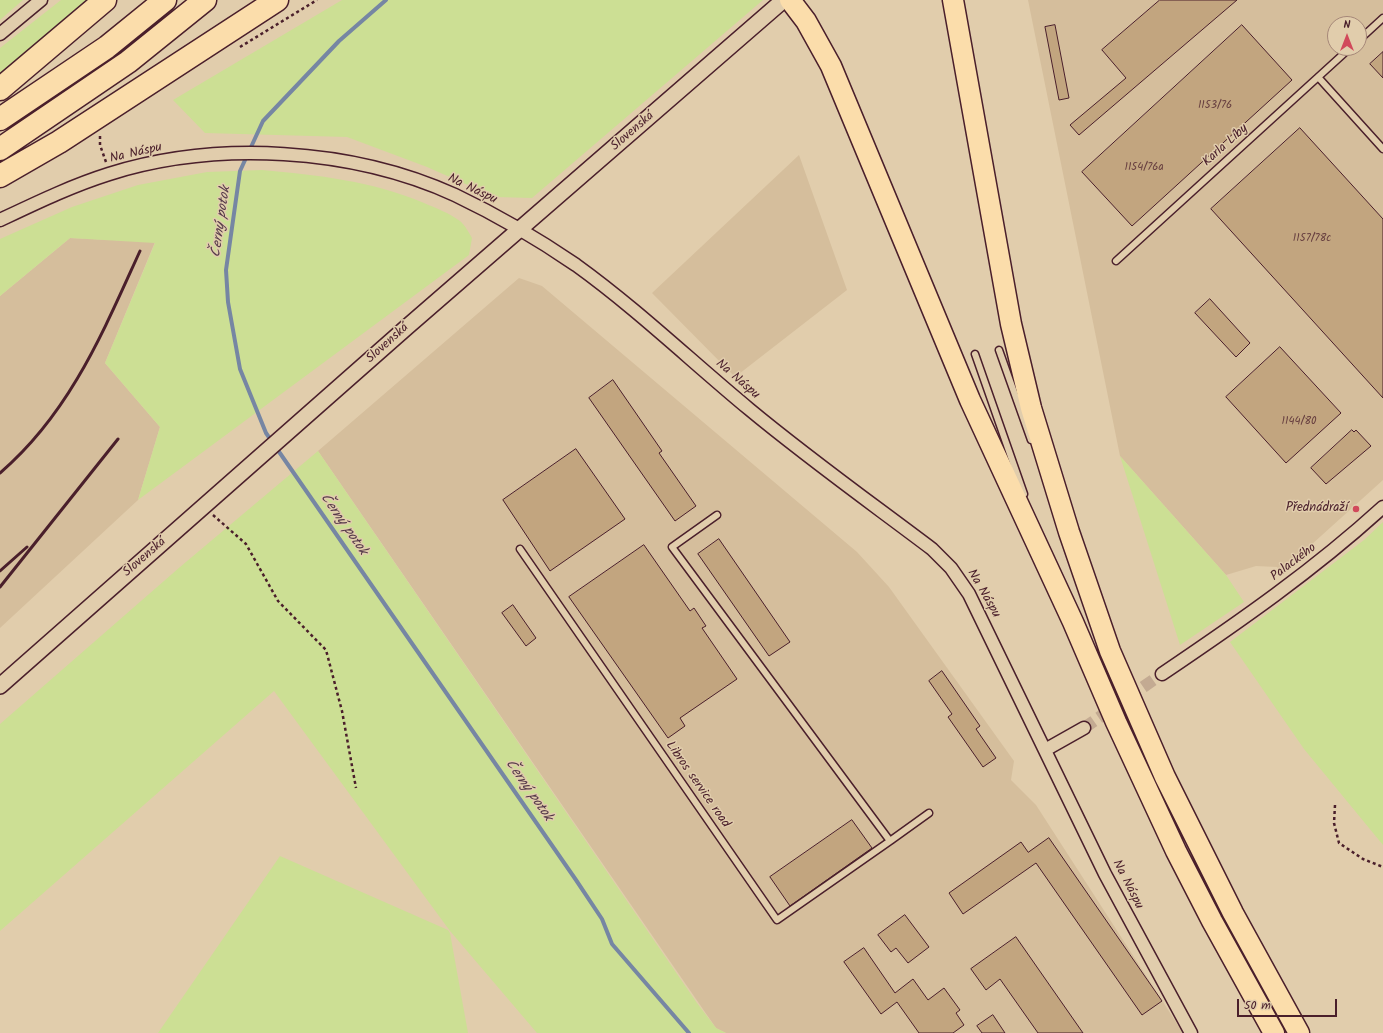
<!DOCTYPE html>
<meta charset="utf-8">
<style>
body{margin:0}
#map{position:relative;width:1383px;height:1033px;overflow:hidden;background:#e1cdac;font-family:Kalam,sans-serif}
canvas{display:block}
.north{position:absolute;left:1327px;top:16px;width:40px;height:40px;box-sizing:border-box;background:#e1cdac;border:1px solid #a58778;border-radius:50%;rotate:0deg;font-size:11px;font-weight:700;line-height:16px;text-align:center;color:#4a1f2b}
.north::after{content:'';display:block;margin:auto;width:14px;height:18px;background:#d1495b;clip-path:polygon(50% 0,100% 100%,50% 72%,0 100%)}
.scale{position:absolute;left:1237px;top:999px;width:100px;height:18px;box-sizing:border-box;border:2px solid #4a1f2b;border-top:0;padding-left:5px;font-size:12px;line-height:14px;white-space:nowrap;color:#4a1f2b;-webkit-text-stroke:3px #e1cdac;paint-order:stroke}
</style>
<div id="map">
<canvas width="1383" height="1033"></canvas>
<div class="north">N</div>
<div class="scale">50 m</div>
</div>
<script>
const ctx = document.querySelector('canvas').getContext('2d');
ctx.lineJoin = 'round';
function paint(path, color) {
  ctx.fillStyle = color;
  ctx.fill(path, 'evenodd');
}
function strokePath(path, color, width, dash) {
  ctx.strokeStyle = color;
  ctx.lineWidth = width;
  ctx.lineCap = dash ? 'butt' : 'round';
  ctx.setLineDash(dash || []);
  ctx.stroke(path);
}
function drawText(font, color, halo, rows, align = 'center') {
  ctx.font = font + ' Kalam,sans-serif';
  ctx.lineWidth = 3;
  ctx.setLineDash([]);
  ctx.textBaseline = 'middle';
  ctx.strokeStyle = halo;
  ctx.fillStyle = color;
  for (const [text, x, y, turn = 0] of rows) {
    ctx.save();
    ctx.translate(x, y);
    ctx.rotate((+turn || 0) * Math.PI / 180);
    ctx.textAlign = isNaN(turn) ? turn : align;
    if (halo) ctx.strokeText(text, 0, 0);
    ctx.fillText(text, 0, 0);
    ctx.restore();
  }
}
paint(new Path2D(`
 M1028 0H1383V480L1280 573 1277 567 1256 566 1226 575 1120 456ZM1335 24H1359V48H1335Z
 M799 155 847 290 735 377 652 293Z
 M70 238 155 242 105 363 160 427 138 500 0 628V296Z
 M519 278 542 286 857 552 889 587 1014 761 1011 780 1036 805 1183 1033H726L716 1028 318 451Z`), '#d5be9c');
paint(new Path2D(`
 M0 0H23L0 20Z
 M61 0H94L0 76V48Z
 M342 0H763L532 198 495 197 427 167 347 137 205 133 173 100Z
 M262 170C318 175 372 181 424 203 436 208 449 213 460 221 465 225 469 233 472 238L469 255 138 500 160 427 105 363 155 243 70 238 0 296V239L72 207 138 185 207 172Z
 M318 451 697 1003 716 1028 726 1033H537L450 931 274 691 0 931V724L180 567Z
 M1120 456 1226 575 1244 602 1180 645Z
 M1383 522V845L1304 749 1230 642 1364 540Z
 M280 856 448 930 450 933 468 1033H158Z`), '#ccdf94');
strokePath(new Path2D(`
 M386 0 339 41 263 121 240 171 226 270 228 302 240 369 266 433 576 880 602 919 612 944 689 1033`), '#7686a3', 4);
const building = new Path2D(`
 M1160 0H1237L1079 135 1070 125 1126 78 1102 50Z
 M1055 25 1069 98 1059 100 1045 27Z
 M1242 25 1292 80 1132 226 1082 172Z
 M1383 52V78L1370 64Z
 M1300 128 1383 219V398L1211 209Z
 M1210 299 1250 343 1236 357 1195 313Z
 M1280 347 1341 413 1286 463 1226 397Z
 M613 380 662 451 659 453 696 506 675 521 589 398Z
 M1352 430 1354 432 1356 430 1371 446 1326 484 1311 468Z
 M576 449 625 519 550 571 503 500Z
 M719 539 790 642 769 656 698 554Z
 M644 545 690 611 694 608 706 626 702 628 737 679 680 718 685 726 668 738 569 597Z
 M513 605 536 638 526 646 502 613Z
 M942 671 980 726 976 729 996 758 983 767 948 717 952 714 929 681Z
 M852 820 872 848 790 906 770 877Z
 M1049 838 1162 1001 1142 1015 1036 863 963 914 949 893 1021 842 1028 852Z
 M905 915 929 947 908 963 896 948 891 952 878 935Z
 M1016 937 1083 1033H1038L1000 979 986 990 971 969Z
 M864 948 895 993 913 979 928 1000 944 988 960 1010 956 1013 964 1025 953 1033H919L897 1002 881 1014 844 962Z
 M993 1015 1005 1033H982L977 1026Z`);
paint(building, '#c2a57f');
strokePath(building, '#4a1f2b', 1);
strokePath(new Path2D(`
 M1084 728 1162 674`), '#c3aa92', 12, [12, 6]);
const service = new Path2D(`
 M1359 40 1383 18
 M1318 77 1383 149
 M1116 261 1350 48
 M999 350 1031 440
 M975 354 1024 494
 M717 515 672 547 890 841 929 813
 M520 549 777 920 890 841`);
const minor = new Path2D(`
 M0 34 41 0
 M0 220C36 203 71 186 109 174 217 140 352 148 455 195 497 215 538 239 576 265 637 309 691 361 749 409 808 458 871 503 932 549L951 568 969 594 1105 874 1191 1033
 M1162 674C1239 622 1314 570 1383 507
 M1045 750 1084 728`);
const tertiary = new Path2D(`
 M0 686 407 327 779 4`);
const trunk = new Path2D(`
 M790 0 806 21 831 66 970 400 1073 622 1116 722 1176 851 1212 921 1274 1033
 M953 0 1011 324 1031 408 1069 532 1110 651 1165 777 1233 913 1299 1033`);
const motorway = new Path2D(`
 M0 89 105 0
 M0 119 107 47 165 0
 M0 149 128 62 205 0
 M0 176 59 142 277 0`);
strokePath(service, '#4a1f2b', 9);
strokePath(minor, '#4a1f2b', 15);
strokePath(tertiary, '#4a1f2b', 18);
strokePath(trunk, '#4a1f2b', 23);
strokePath(motorway, '#4a1f2b', 25);
strokePath(new Path2D(`
 M240 47 317 0
 M100 136V145L106 162
 M213 515 246 544 278 601 326 650 342 711 356 788
 M1335 805 1334 823 1339 843 1363 859 1383 867`), '#4a1f2b', 2.5, [3, 3]);
strokePath(service, '#e1cdac', 6);
strokePath(minor, '#e1cdac', 12);
strokePath(tertiary, '#e1cdac', 15);
strokePath(trunk, '#fbddab', 20);
strokePath(motorway, '#fbddab', 22);
strokePath(new Path2D(`
 M0 473C70 413 103 332 140 251
 M0 571 27 547
 M0 587 118 439`), '#4a1f2b', 3);
for (const [x, y, r, color] of [
 [1356,509,4,"#d1495b"]
]) {
  const dot = new Path2D();
  dot.arc(x, y, r, 0, 2 * Math.PI);
  ctx.fillStyle = color;
  ctx.fill(dot);
  strokePath(dot, '#e1cdac', 1.5);
}
drawText('11px', '#684040', null, [
 ["1153/76",1215,106],
 ["1154/76a",1144,168],
 ["1157/78c",1312,239],
 ["1144/80",1299,422]
]);
drawText('13px', '#4a1f2b', '#e1cdac', [
 ["Slovenská",633,132,-41],
 ["Karla Líby",1226,146,-42],
 ["Na Náspu",136,154,-13],
 ["Na Náspu",472,190,26],
 ["Slovenská",388,344,-42],
 ["Na Náspu",737,380,41],
 ["Slovenská",145,558,-41],
 ["Palackého",1294,563,-37],
 ["Na Náspu",983,594,60],
 ["Libros service road",697,785,55],
 ["Na Náspu",1127,885,63]
]);
drawText('13px', '#4a1f2b', '#e1cdac', [
 ["Přednádraží",1348,509]
], 'right');
drawText('italic 14px', '#553949', '#e1cdac', [
 ["Černý potok",222,222,-82],
 ["Černý potok",343,525,55],
 ["Černý potok",528,791,55]
]);
</script>
